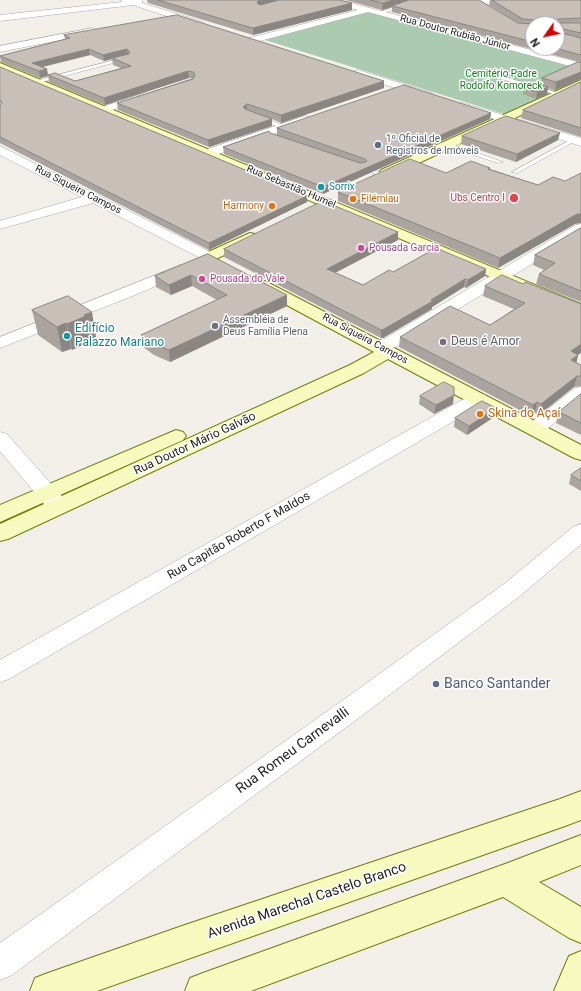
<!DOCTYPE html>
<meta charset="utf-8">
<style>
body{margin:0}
#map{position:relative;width:581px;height:991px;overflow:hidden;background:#f2efe9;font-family:Roboto,sans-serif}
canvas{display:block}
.north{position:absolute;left:525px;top:16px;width:40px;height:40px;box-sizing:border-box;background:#fff;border:1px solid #a7a7a7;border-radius:50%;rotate:237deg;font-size:11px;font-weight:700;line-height:16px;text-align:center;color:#222}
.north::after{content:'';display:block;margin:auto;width:14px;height:18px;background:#d40000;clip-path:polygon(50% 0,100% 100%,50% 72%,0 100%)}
</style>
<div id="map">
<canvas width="581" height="991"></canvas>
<div class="north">N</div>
</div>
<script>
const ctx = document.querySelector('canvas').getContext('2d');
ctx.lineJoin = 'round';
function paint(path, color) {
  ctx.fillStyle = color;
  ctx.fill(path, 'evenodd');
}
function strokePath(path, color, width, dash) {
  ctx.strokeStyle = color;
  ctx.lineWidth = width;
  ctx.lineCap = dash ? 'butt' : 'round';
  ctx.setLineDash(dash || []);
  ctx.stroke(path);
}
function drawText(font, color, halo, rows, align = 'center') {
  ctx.font = font + ' Roboto,sans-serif';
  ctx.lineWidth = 3;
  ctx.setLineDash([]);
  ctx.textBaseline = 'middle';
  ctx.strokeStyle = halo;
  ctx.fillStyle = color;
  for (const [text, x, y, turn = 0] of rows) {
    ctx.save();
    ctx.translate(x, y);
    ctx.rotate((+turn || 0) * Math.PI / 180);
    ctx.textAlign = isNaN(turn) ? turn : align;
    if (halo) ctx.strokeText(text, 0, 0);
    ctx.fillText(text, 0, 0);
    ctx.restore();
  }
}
paint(new Path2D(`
 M368 12 581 67V79L504 114 265 40Z`), '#aacbaf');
const lane = new Path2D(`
 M403 4 407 5 381 14 377 13Z
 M126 57 128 58V59L38 83 35 81Z
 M494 75H498L562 94 557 95 494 77Z
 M259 116 286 126 287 127 282 128 257 119V117Z
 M572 139 577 140 517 173 512 172Z
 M447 144H451L503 162 498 163 447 146Z
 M374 170 384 174 385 175 382 177 372 173 371 172Z`);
const street = new Path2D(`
 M121 0H142V3L203 22 204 24 203 26H197L133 5 0 21V15L122 2Z
 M326 0H339L581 63V69L368 12 252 43 247 40 249 38 358 10 327 2Z
 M470 0H504C498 5 476 5 470 0Z
 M93 28 97 31 96 33 0 52V46Z
 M358 70 432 93 433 95 432 97H424L354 75 353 73Z
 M145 93 149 94 150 96 149 98 106 112 101 109 102 107Z
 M463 103 581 138V146L459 108 458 106 459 104Z
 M305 116 311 119 309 121 213 156H205L203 153 205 150Z
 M0 146 214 254 216 257 214 260 209 261 204 260 93 203 0 229V221L82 197 0 155Z
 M581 224V234L396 347 378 351 372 350 369 346 372 342 384 339 576 225Z
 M181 265 186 267 189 270 186 273 130 297 0 348V337Z
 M581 387V401L542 433 535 435 528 433 525 429 528 425 575 388Z
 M478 393 485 395 487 399 485 403 9 679 0 682V660L471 395Z
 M0 432 7 434 66 501 69 506 66 511 58 513 50 511 0 451Z
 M581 524V544L520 596 364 714 12 975 0 980V943L346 698 504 584 573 527Z`);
const secondary = new Path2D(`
 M0 63 581 304V315L0 70Z
 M581 80V87L391 176H381L379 173 381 170Z
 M250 233 255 234 257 237 255 240 214 260 209 262 204 260 201 257 204 254Z
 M261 280 267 282 581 445V460L574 458 388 359 364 373 8 539 0 541V524L350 365 374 352 255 288 253 285 255 282Z
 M176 430 183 432 186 436 183 440 0 522V505Z
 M581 791V820L565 826 97 991H30L35 978 48 973 182 926 560 799Z
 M581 835V865L539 882 581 907V943L569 938 503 897 251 991H185L190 978 203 973 505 864Z
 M581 951V991H554L569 956Z`);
strokePath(lane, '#a9a9a9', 1);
strokePath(street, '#a9a9a9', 1);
strokePath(secondary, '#707d05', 2);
paint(lane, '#fff');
paint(street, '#fff');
paint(secondary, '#f7fabf');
paint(new Path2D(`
 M147 0H339L352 10 253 35 148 3Z
 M345 0H479L513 20 489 5 490 0H581V79L555 90 548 88 547 94 536 99 523 94 524 88 541 85 542 78 580 62 392 12V7L382 10ZM533 24 557 48H533Z
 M64 35 384 88 281 123 272 119V126L209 147 118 110 117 103 193 78H189L105 105 49 82 48 75 75 81 121 68 113 65 112 59 104 61 90 55 42 67 47 69 48 76 40 78 1 62 0 56 65 39Z
 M0 67 307 196V202L209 250 0 143V105L1 104 0 103Z
 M581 82V137L521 118 523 110Z
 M491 113 490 119 323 194 224 154 223 147 270 133 277 135V128Z
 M462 136 558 140 516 162 461 144Z
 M490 168V169L538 185 565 181 575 224 498 268 338 201V192L446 173Z
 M581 228V302L536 284 539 274 544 270 533 265 535 255Z
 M398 240 335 273 363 285 393 272 486 269 485 276 466 288 464 287 432 307V309L383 338H381L224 257V249Z
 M208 254 287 295V306L170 362 154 355 142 346 141 335 217 300 192 286 171 295 156 287 155 276Z
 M523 284 578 355 576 363 581 365V386L574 387 539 415 535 413 531 416 399 347 400 337 490 325 514 309 483 296 485 286Z
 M68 296 96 337 90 340V341L72 350 71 349 62 352 38 335 32 310Z
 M581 394V435L556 423 559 412Z
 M420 396 453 404 434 414 419 404Z
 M494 417 467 435 454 427 455 418Z
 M581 468V491L569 484 571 475Z`), '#aba49e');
paint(new Path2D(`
 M262 0H286L258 9 257 3 258 1Z
 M394 0H415L392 6V7L382 10 383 3Z
 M352 3V10L253 35V28Z
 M89 49 90 55 34 69 32 63Z
 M127 49 128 56 112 58V59L104 61 103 55Z
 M47 69 48 76 40 78 39 71Z
 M188 71 189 78 105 105 104 98Z
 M581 72V79L555 90 556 82Z
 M384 81V88L281 123V115Z
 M548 87 547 94 536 99 537 92Z
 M247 104V111L244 114 243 107Z
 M491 113 490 119 323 194V187Z
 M272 119V126L209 147 208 140Z
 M560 133 558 140 516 162 517 154Z
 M307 196V202L209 250V243Z
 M577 214H581V223L575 224 498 268 500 258Z
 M398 232V240L327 277V269Z
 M486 269 485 276 466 288 468 280Z
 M191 275 192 286 171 295 169 285Z
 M465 279 464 287 432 307V309L383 338H381V330Z
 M287 295V306L170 362 169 350Z
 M92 312 96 337 90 340V341L72 350 67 324 84 315Z
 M66 323 71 349 62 352 57 327Z
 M581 344V353L568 362 571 351Z
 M578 355 576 365 571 360Z
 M577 376 574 387 539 415 541 404Z
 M454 395 453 404 434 414 436 405Z
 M537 402 535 413 531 416 533 405Z
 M496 408 494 417 467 435 469 426Z`), '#8b8681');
const building = new Path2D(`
 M158 0H262L258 1 257 3 260 5 279 0H339L352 3 253 28Z
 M370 0H394L383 3Z
 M409 0H479L518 23 533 24V42L392 6Z
 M492 0H581V18L558 19 557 23H581V33L559 28 557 29V24H535V20L523 19Z
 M177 15 384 81 281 115 247 104 243 107 245 109 272 119 208 140 117 103 193 79 195 75 193 72 188 71 104 98 48 75 55 73 75 81 131 66 112 58 129 54 130 52 127 49 103 55 89 49 32 63 47 69 39 71 0 56 70 38 64 35Z
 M557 30 558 32 581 38V55L555 48H557Z
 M578 62H581V72L556 82 542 78Z
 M0 67 307 196 209 243 0 137V105L2 103 0 100Z
 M581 82V128L523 110Z
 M534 83 548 87 537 92 524 88Z
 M404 85 491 113 323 187 223 147 269 131 270 133 360 163 366 162 367 161 365 159 277 128Z
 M506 116 560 133 517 154 462 136Z
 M410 159 446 173 471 161 490 168 488 169 538 185 553 177 565 181 581 173V214H577L500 258 338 192Z
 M323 201 398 232 327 269 363 285 389 270 393 272 436 248 486 269 468 280 465 279 431 300 433 301 384 329 381 330 224 249Z
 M581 228V291L539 274 555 263 535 255Z
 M208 254 287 295 169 350 153 344 141 335 227 295 191 275 169 285 155 276Z
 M502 275 523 284 525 282 581 304V344L571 351 578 355 571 360 581 365V376H577L541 404 537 402 533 405 400 337 450 306 490 325 525 303 485 286Z
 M68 296 92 312 84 315 86 316 67 324 66 323 57 327 32 310Z
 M444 382 454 387V395L436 405 420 396Z
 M581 394V423L559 412Z
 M482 401 496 408 469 426 455 418Z
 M581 468V481L571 475Z`);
paint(building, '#c7bfb8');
strokePath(building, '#8b8681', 1);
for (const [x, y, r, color] of [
 [378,145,4,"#5c6f8a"],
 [321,187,4,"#0f9aa8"],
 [514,198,5,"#e0444e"],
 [353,199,4,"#e8710a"],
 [272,206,4,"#e8710a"],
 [361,248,4,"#d1479c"],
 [202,279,4,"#d1479c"],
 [215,326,4,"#6b7280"],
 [67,336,4,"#0f9aa8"],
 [443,342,4,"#6b7280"],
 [480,414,4,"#e8710a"],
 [436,684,4,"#5c6f8a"]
]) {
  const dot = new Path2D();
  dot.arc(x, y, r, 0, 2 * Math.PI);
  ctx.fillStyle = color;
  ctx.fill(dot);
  strokePath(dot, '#fff', 1.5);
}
drawText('10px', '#222', '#fff', [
 ["Rua Doutor Rubião Júnior",455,33,15],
 ["Rua Sebastião Humel",291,187,23],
 ["Rua Siqueira Campos",78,190,27],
 ["Rua Siqueira Campos",365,339,28]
]);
drawText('10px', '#0c8416', '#fff', [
 ["Cemitério Padre",501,74],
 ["Rodolfo Komoreck",501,86]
]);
drawText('10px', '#4e5e75', '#fff', [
 ["1º Oficial de",386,139],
 ["Registros de Imóveis",386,151]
], 'left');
drawText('10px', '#0d838f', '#fff', [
 ["Sorrix",329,187]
], 'left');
drawText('10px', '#be3a42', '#fff', [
 ["Ubs Centro I",505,198]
], 'right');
drawText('10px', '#c56008', '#fff', [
 ["Filémiau",361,199],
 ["Harmony",264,206,"right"]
], 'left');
drawText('10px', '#b23c85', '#fff', [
 ["Pousada Garcia",369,248],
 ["Pousada do Vale",210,279]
], 'left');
drawText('10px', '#5b616d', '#fff', [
 ["Assembléia de",223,320],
 ["Deus Família Plena",223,332]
], 'left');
drawText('12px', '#0d838f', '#fff', [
 ["Edifício",75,329],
 ["Palazzo Mariano",75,343]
], 'left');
drawText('12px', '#5b616d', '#fff', [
 ["Deus é Amor",451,342]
], 'left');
drawText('12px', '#c56008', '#fff', [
 ["Skina do Açaí",488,414]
], 'left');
drawText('12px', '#222', '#fff', [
 ["Rua Doutor Mário Galvão",195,444,-25],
 ["Rua Capitão Roberto F Maldos",239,536,-30]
]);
drawText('14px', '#4e5e75', '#fff', [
 ["Banco Santander",444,684]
], 'left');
drawText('14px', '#222', '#fff', [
 ["Rua Romeu Carnevalli",293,751,-36],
 ["Avenida Marechal Castelo Branco",307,901,-19]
]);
</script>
